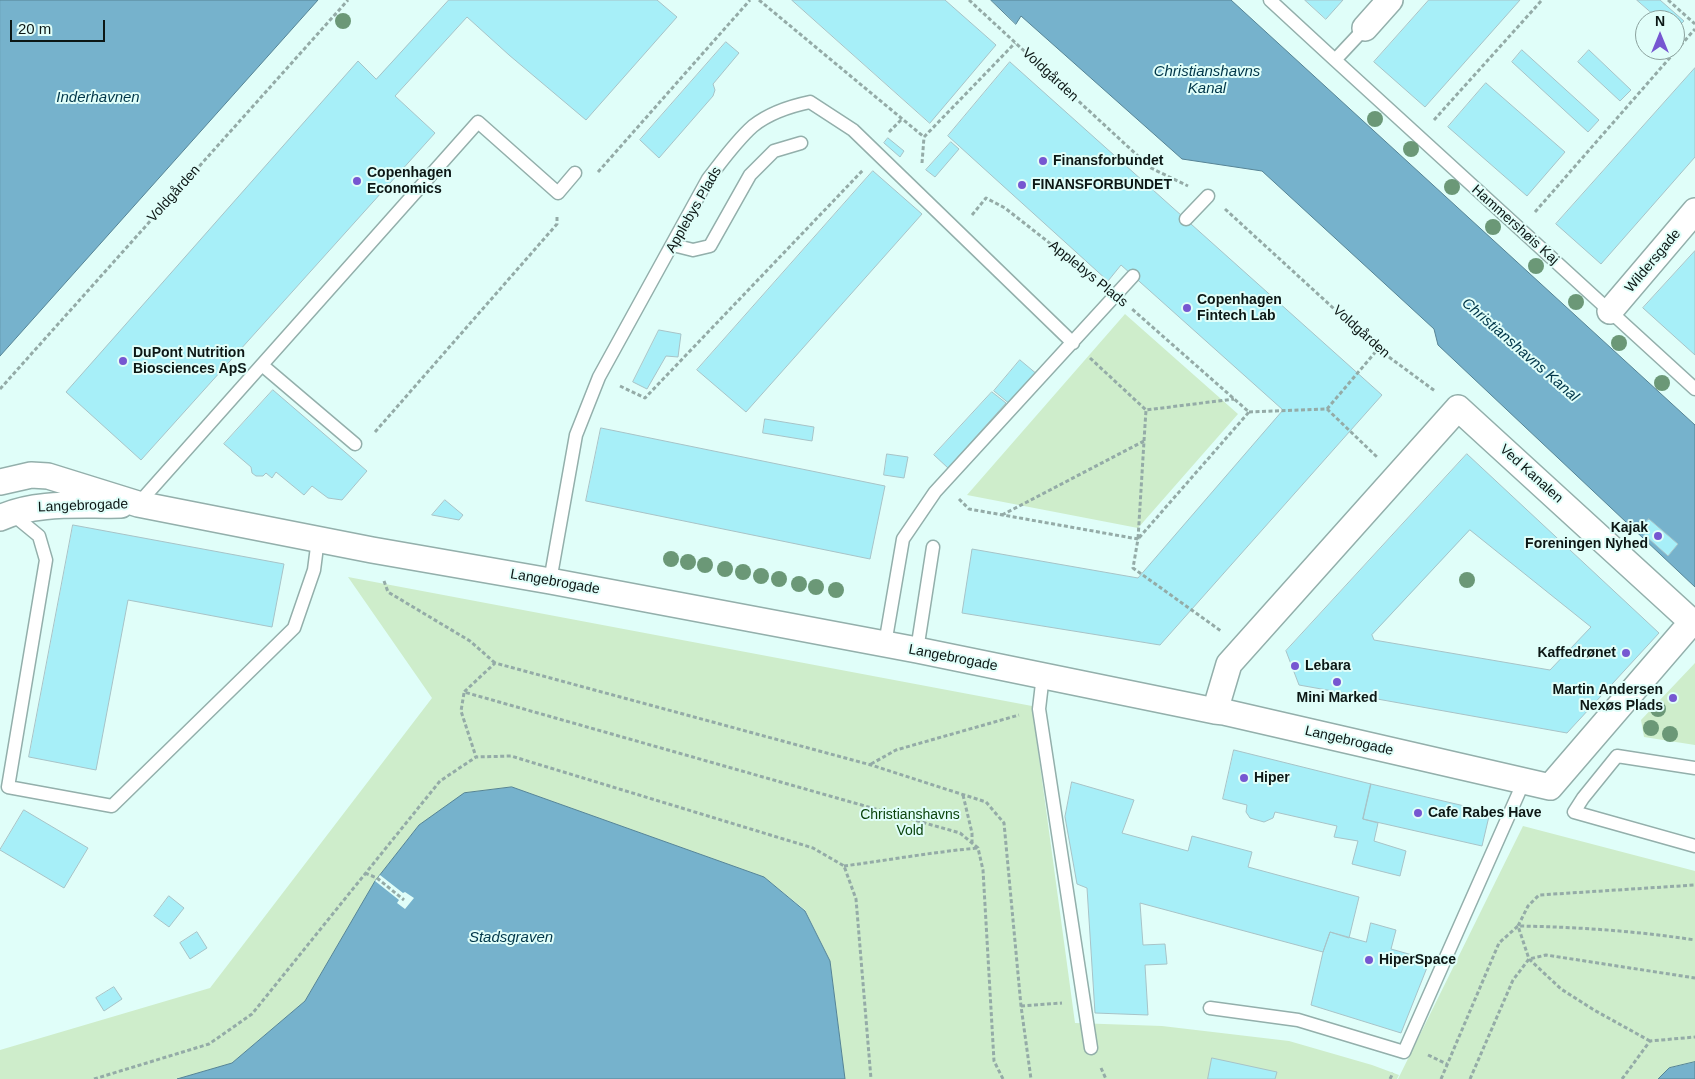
<!DOCTYPE html>
<meta charset="utf-8">
<style>
body{margin:0}
#map{position:relative;width:1695px;height:1079px;overflow:hidden;background:#e0fef9;font-family:Arial,sans-serif}
canvas{display:block}
.north{position:absolute;left:1635px;top:10px;width:50px;height:50px;box-sizing:border-box;background:#e0fef9;border:1px solid #8ba29e;border-radius:50%;rotate:0deg;font-size:14px;font-weight:700;line-height:20px;text-align:center;color:#0c1715}
.north::after{content:'';display:block;margin:auto;width:18px;height:22px;background:#7657d1;clip-path:polygon(50% 0,100% 100%,50% 72%,0 100%)}
.scale{position:absolute;left:10px;top:20px;width:95px;height:22px;box-sizing:border-box;border:2px solid #0c1715;border-top:0;padding-left:6px;font-size:15px;line-height:18px;white-space:nowrap;color:#0c1715;-webkit-text-stroke:4px #e0fef9;paint-order:stroke}
</style>
<div id="map">
<canvas width="1695" height="1079"></canvas>
<div class="north">N</div>
<div class="scale">20 m</div>
</div>
<script>
const ctx = document.querySelector('canvas').getContext('2d');
ctx.lineJoin = 'round';
function paint(path, color) {
  ctx.fillStyle = color;
  ctx.fill(path, 'evenodd');
}
function strokePath(path, color, width, dash) {
  ctx.strokeStyle = color;
  ctx.lineWidth = width;
  ctx.lineCap = dash ? 'butt' : 'round';
  ctx.setLineDash(dash || []);
  ctx.stroke(path);
}
function drawText(font, color, halo, rows, align = 'center') {
  ctx.font = font + ' Arial,sans-serif';
  ctx.lineWidth = 4;
  ctx.setLineDash([]);
  ctx.textBaseline = 'middle';
  ctx.strokeStyle = halo;
  ctx.fillStyle = color;
  for (const [text, x, y, turn = 0] of rows) {
    ctx.save();
    ctx.translate(x, y);
    ctx.rotate((+turn || 0) * Math.PI / 180);
    ctx.textAlign = isNaN(turn) ? turn : align;
    if (halo) ctx.strokeText(text, 0, 0);
    ctx.fillText(text, 0, 0);
    ctx.restore();
  }
}
paint(new Path2D(`
 M1125 314 1238 414 1138 528 967 495Z
 M348 577 1032 706 1075 1023 1162 1026 1289 1041 1372 1065 1399 1075 1397 1079H845L830 961 805 910 764 877 512 787 419 825 375 881 305 1001 232 1063 177 1079H0V1050L210 988 432 698Z
 M1695 663V745L1644 737 1641 720Z
 M1523 826 1695 871V1062L1669 1068 1658 1079H1398Z`), '#ceedcb');
const water = new Path2D(`
 M0 0H318L0 356Z
 M991 0H1231L1695 425V587L1438 345 1434 329 1262 171 1182 159 1021 16 1016 24Z
 M512 787 764 877 805 911 830 961 845 1079H177L232 1063 305 1001 375 881 419 825 464 793Z
 M1695 1062V1079H1658L1669 1068Z`);
paint(water, '#76b2cc');
strokePath(water, '#568495', 1);
paint(new Path2D(`
 M380 875 403 893 405 892 414 898 405 909 397 903 399 900 375 881Z`), '#e0fef9');
const building = new Path2D(`
 M449 0H657L677 17 586 120 509 55 467 17 395 96 435 133 141 460 66 392 358 61 376 79Z
 M792 0H945L996 45 930 123Z
 M1305 0H1343L1326 19Z
 M1429 0H1520L1425 107 1374 62Z
 M1637 0H1660L1684 21 1675 30V20H1660Z
 M726 42 739 53 713 84 715 90 713 96 659 158 640 140Z
 M1522 50 1599 120 1588 132 1512 62Z
 M1589 50 1631 90 1620 101 1578 62Z
 M1010 62 1382 395 1160 645 962 613 972 549 1138 578 1283 410 1121 265 1108 281 948 136Z
 M1695 68V157L1601 264 1556 224Z
 M1486 83 1565 152 1527 196 1448 127Z
 M888 138 904 151 900 157 884 143Z
 M951 142 959 149 935 177 926 170Z
 M873 171 922 214 746 412 697 370Z
 M1695 251V355L1643 308Z
 M659 330 681 334 678 357 666 356 647 389 633 382Z
 M1020 360 1038 375 1011 405 994 391Z
 M273 390 367 471 342 500 328 498 312 486 304 495 276 472 272 478 266 473 263 476H256L252 473 251 467 224 444Z
 M992 392 1006 403 948 468 934 455Z
 M765 419 814 427 812 441 763 433Z
 M601 428 885 486 870 559 586 501Z
 M887 454 908 457 904 478 884 475Z
 M1467 454 1659 633 1567 733 1299 685 1286 651ZM1470 530 1591 627 1550 670 1374 640 1372 635Z
 M445 500 463 515 459 520 432 515Z
 M1649 519 1678 544 1668 556 1638 529Z
 M73 525 284 564 272 627 128 600 96 770 29 757Z
 M1234 750 1371 784 1363 819 1378 823 1374 841 1406 851 1400 876 1352 864 1358 841 1334 837 1337 826 1275 812 1273 818 1264 822 1250 818 1246 812 1247 805 1223 799Z
 M1072 782 1134 800 1122 833 1188 851 1192 836 1252 852 1248 867 1359 897 1349 938 1330 932 1323 952 1140 903 1143 945 1165 944 1167 964 1145 965 1148 1015 1095 1013 1087 888 1077 884 1065 817Z
 M1371 784 1490 812 1482 846 1363 819Z
 M24 810 88 848 64 888 0 850Z
 M169 896 184 908 169 927 154 916Z
 M1371 923 1396 930 1391 949 1430 960 1401 1033 1311 1005 1323 952 1330 932 1366 942Z
 M197 932 207 948 190 959 180 943Z
 M114 987 122 999 104 1011 96 998Z
 M1212 1058 1277 1072 1275 1079H1208Z`);
paint(building, '#a7eff8');
strokePath(building, '#a7c3c7', 1);
const lane = new Path2D(`
 M1270 0 1335 60
 M1365 28 1335 60 1695 389
 M1186 219 1208 196
 M673 245 693 250 710 246 750 175 774 151 801 143
 M262 365 355 444
 M138 504 478 122 558 193 575 173
 M11 513 39 536 46 560 8 787 112 806 294 628 314 570 318 539
 M550 581 576 435 599 377 708 179C722 161 736 141 753 126 768 114 791 106 810 102L853 130 1073 343
 M885 644 903 539 935 492 1133 276
 M917 650 933 547
 M1043 675 1039 709 1091 1048
 M1695 768 1617 756 1583 798 1574 812 1695 846
 M1210 1008 1298 1020 1404 1052 1524 781`);
const street = new Path2D(`
 M1365 28 1390 0
 M1610 311 1695 211
 M0 482 31 475 48 476 138 504 372 550 550 581 917 650 1215 711 1224 712 1550 787 1692 622 1458 408 1229 664 1215 711
 M0 518C36 501 81 506 121 505`);
strokePath(lane, '#93afab', 15);
strokePath(street, '#93afab', 28);
strokePath(new Path2D(`
 M759 0 924 137
 M969 0 1151 168 1188 186
 M1668 0 1695 24
 M1434 120 1542 0
 M889 132 902 119
 M924 137 1015 43
 M922 163 924 137
 M598 172 750 0
 M1225 209 1378 349 1435 391
 M1535 212 1695 29
 M972 215 986 198 1005 208 1098 281
 M1090 358 1146 410
 M620 386 645 398 863 170
 M0 389 348 0
 M1327 409 1377 457
 M1249 412 1327 409 1378 349
 M375 432 557 224V215
 M1144 441 1146 410 1234 399
 M959 499 969 509 1138 539 1133 568 1221 631
 M1002 515 1144 441 1138 539 1249 412 1132 309
 M384 581 388 592 470 641 495 663
 M464 693 461 711 476 757
 M871 764 896 750 1019 715
 M963 795 972 833V843
 M844 866C889 860 933 852 978 848
 M365 873 377 878 404 900
 M1021 1006 1062 1003
 M1650 1041 1594 1010 1561 989 1529 959 1518 926 1528 906 1539 895 1695 885
 M1428 1055 1447 1064
 M1101 1068 1106 1079
 M94 1079 209 1044 252 1014 440 781 476 757 511 756 813 848 844 866 856 899 871 1079
 M1003 1079 994 1061 983 870 978 848 960 833 464 692 495 663 871 765 986 802 1004 823 1021 1006 1031 1079
 M1390 1079 1393 1073
 M1441 1079 1499 943 1518 926C1578 927 1636 931 1695 940
 M1470 1079 1513 980 1529 959 1546 955 1695 978
 M1622 1079 1650 1041 1695 1037`), '#94aba7', 3, [4, 2.5]);
strokePath(lane, '#fff', 12);
strokePath(street, '#fff', 25);
ctx.fillStyle = '#6b9877';
for (const [x, y] of [
 [343,21],
 [1375,119],
 [1411,149],
 [1452,187],
 [1493,227],
 [1536,266],
 [1576,302],
 [1619,343],
 [1662,383],
 [671,559],
 [688,562],
 [705,565],
 [725,569],
 [743,572],
 [761,576],
 [779,579],
 [1467,580],
 [799,584],
 [816,587],
 [836,590],
 [1658,709],
 [1651,728],
 [1670,734]
]) {
  ctx.beginPath();
  ctx.arc(x, y, 8, 0, 2 * Math.PI);
  ctx.fill();
}
for (const [x, y, r, color] of [
 [1043,161,5,"#7657d1"],
 [357,181,5,"#7657d1"],
 [1022,185,5,"#7657d1"],
 [1187,308,5,"#7657d1"],
 [123,361,5,"#7657d1"],
 [1658,536,5,"#7657d1"],
 [1626,653,5,"#7657d1"],
 [1295,666,5,"#7657d1"],
 [1337,682,5,"#7657d1"],
 [1673,698,5,"#7657d1"],
 [1244,778,5,"#7657d1"],
 [1418,813,5,"#7657d1"],
 [1369,960,5,"#7657d1"]
]) {
  const dot = new Path2D();
  dot.arc(x, y, r, 0, 2 * Math.PI);
  ctx.fillStyle = color;
  ctx.fill(dot);
  strokePath(dot, '#e0fef9', 2);
}
drawText('14px', '#0c1715', '#e0fef9', [
 ["Voldgården",1050,75,43],
 ["Voldgården",174,194,-48],
 ["Applebys Plads",694,210,-60],
 ["Hammershøis Kaj",1515,225,42],
 ["Wildersgade",1653,261,-50],
 ["Applebys Plads",1088,274,39],
 ["Voldgården",1361,332,42],
 ["Ved Kanalen",1531,474,42],
 ["Langebrogade",83,506,-2],
 ["Langebrogade",555,582,10],
 ["Langebrogade",953,658,11],
 ["Langebrogade",1349,741,13]
]);
drawText('bold 14px', '#0c1715', '#e0fef9', [
 ["Finansforbundet",1053,161],
 ["Copenhagen",367,173],
 ["Economics",367,189],
 ["FINANSFORBUNDET",1032,185],
 ["Copenhagen",1197,300],
 ["Fintech Lab",1197,316],
 ["DuPont Nutrition",133,353],
 ["Biosciences ApS",133,369],
 ["Kajak",1648,528,"right"],
 ["Foreningen Nyhed",1648,544,"right"],
 ["Kaffedrønet",1616,653,"right"],
 ["Lebara",1305,666],
 ["Martin Andersen",1663,690,"right"],
 ["Nexøs Plads",1663,706,"right"],
 ["Mini Marked",1337,698,"center"],
 ["Hiper",1254,778],
 ["Cafe Rabes Have",1428,813],
 ["HiperSpace",1379,960]
], 'left');
drawText('14px', '#0b440c', '#e0fef9', [
 ["Christianshavns",910,815],
 ["Vold",910,831]
]);
drawText('italic 15px', '#003649', '#e0fef9', [
 ["Christianshavns",1207,72],
 ["Kanal",1207,89],
 ["Inderhavnen",98,98],
 ["Christianshavns Kanal",1520,350,41],
 ["Stadsgraven",511,938]
]);
</script>
